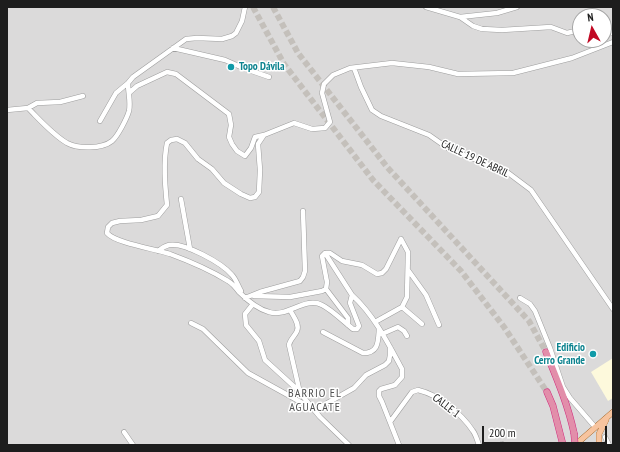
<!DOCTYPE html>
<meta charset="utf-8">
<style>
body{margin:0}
#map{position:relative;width:620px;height:452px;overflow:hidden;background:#eee9e3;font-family:"PT Sans Narrow",sans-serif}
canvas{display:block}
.frame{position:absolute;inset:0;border:8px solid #1d1d1d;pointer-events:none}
.north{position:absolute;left:572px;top:8px;width:40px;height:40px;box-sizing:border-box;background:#fff;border:1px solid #a5a5a5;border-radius:50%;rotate:352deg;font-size:11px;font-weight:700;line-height:16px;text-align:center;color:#1d1d1d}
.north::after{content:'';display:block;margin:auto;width:14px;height:18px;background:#c10924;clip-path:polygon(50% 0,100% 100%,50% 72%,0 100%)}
.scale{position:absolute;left:482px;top:426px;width:125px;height:18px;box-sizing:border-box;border:2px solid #1d1d1d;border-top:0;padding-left:5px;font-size:12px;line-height:14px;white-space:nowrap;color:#1d1d1d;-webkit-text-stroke:3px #fff;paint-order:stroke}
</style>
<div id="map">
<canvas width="620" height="452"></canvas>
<div class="frame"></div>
<div class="north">N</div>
<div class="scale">200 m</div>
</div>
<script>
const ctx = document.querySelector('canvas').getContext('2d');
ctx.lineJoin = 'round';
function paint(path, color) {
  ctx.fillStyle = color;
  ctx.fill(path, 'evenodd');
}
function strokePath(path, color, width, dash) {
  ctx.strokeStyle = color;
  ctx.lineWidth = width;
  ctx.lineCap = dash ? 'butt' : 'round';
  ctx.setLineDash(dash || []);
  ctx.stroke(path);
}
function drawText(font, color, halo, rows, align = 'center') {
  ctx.font = font + ' "PT Sans Narrow",sans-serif';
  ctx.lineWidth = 3;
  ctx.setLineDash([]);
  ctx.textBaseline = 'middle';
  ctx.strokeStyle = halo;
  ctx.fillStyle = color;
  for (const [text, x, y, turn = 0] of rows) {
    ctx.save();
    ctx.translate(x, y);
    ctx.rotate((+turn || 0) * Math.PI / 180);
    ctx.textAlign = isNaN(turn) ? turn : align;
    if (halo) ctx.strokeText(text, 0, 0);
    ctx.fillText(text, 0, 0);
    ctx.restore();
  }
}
paint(new Path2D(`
 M7 7H613V445H7ZM580 16H604V40H580Z`), '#dbdada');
paint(new Path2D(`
 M613 358V398L608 401 591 372Z`), '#fdf9dc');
strokePath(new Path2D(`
 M253 7 284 64 373 180 461 271 504 327 547 392
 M273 7 298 53 387 167 529 321 546 352`), '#c4c0bb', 6, [6, 3]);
const minor = new Path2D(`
 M426 7 460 17 473 26 482 29 502 30 551 27 567 33 580 30
 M460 17 497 13 517 7
 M604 30 613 33
 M173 48 225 60 243 68 269 77
 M354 68 361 87 372 110 381 116 429 135 449 149 507 172 531 190 613 309
 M129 93 137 86 167 72 176 74 229 114 231 125 229 137 232 144 237 151 245 156 251 148 255 137 264 135
 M28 108C40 120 52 134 67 143 78 149 102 149 112 141 118 136 127 118 129 111 131 102 128 93 128 83L133 77 186 39 197 38 222 39 232 36 236 33 242 21 245 7
 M7 110 28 108 37 103 60 102 83 96
 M100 121 116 93 128 83
 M181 199 190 249
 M158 251C161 249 164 246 169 245 184 242 222 263 232 275 236 279 238 286 241 291
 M325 253 352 295
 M408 270 426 295 439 325
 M326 289 348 318V325
 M254 296 290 297 322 291 326 289 327 282 322 256 325 253H330L342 261 362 265 377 274 382 273 386 269 401 239
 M245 297V298L260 292 300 281 303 277 305 271 303 211
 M520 298 530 304 535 311 550 348 563 387 570 398 595 427
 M253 304 245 314 246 325 259 341 265 360 299 391
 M402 307 422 324
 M290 310C293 316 300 324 297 331 295 336 290 339 289 345L300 393 320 417 349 445
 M375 322 402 307 407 297 408 252 401 239
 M191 323 203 329 248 373 315 410 354 388 366 375 385 365 389 361 390 355V347
 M323 332 363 353C379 353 378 341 379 329
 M382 334 398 327 404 331 407 336
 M390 422 412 392 418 390C439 395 461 413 473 431 476 435 477 440 479 445
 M124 432 133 445
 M605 437 609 445
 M399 445 382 402 379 396V391L381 389 395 385 402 377V369C388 343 374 315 352 295L350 303 359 326 357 329H353C344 322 332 310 322 305 305 296 287 318 269 312 257 309 247 300 239 292 236 288 232 283 228 281 210 270 189 261 170 254 155 249 115 243 107 233L108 227 112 223 120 221 141 220 158 216 167 205C165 185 163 163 167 143L171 140 177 139 185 143 198 159 212 169 224 183 241 194 250 198 255 197 259 192 260 170 258 144 264 135 294 123 312 129 325 128 330 122 322 93 324 84 333 75 350 68 392 63 429 67 458 74 513 73 572 58 613 42
 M499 445 502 444 504 445`);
const major = new Path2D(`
 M575 445 613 412
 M599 445V434L606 420`);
const highway = new Path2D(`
 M546 352C557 379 568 405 574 433
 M547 392 553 406 563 445`);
strokePath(minor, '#9e9e9e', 5.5);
strokePath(major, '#8f4e07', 6);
strokePath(highway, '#d02c7c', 7);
strokePath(minor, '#fff', 4.5);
strokePath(major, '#f7c49f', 5.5);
strokePath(highway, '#e28eaa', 6);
const highwayBridge = new Path2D(`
 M574 433 575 445`);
strokePath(highwayBridge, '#d02c7c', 7, []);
strokePath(highwayBridge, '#e28eaa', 6);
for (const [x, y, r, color] of [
 [231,67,4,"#0f9aa8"],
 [593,354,4,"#0f9aa8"]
]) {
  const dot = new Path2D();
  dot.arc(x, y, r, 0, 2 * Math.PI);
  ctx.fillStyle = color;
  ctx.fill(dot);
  strokePath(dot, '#fff', 1.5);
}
drawText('bold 11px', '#0d838f', '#fff', [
 ["Topo Dávila",239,67],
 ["Edificio",585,348,"right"],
 ["Cerro Grande",585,361,"right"]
], 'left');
drawText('11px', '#1d1d1d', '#fff', [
 ["CALLE 19 DE ABRIL",475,159,25],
 ["CALLE 1",446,406,38]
]);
ctx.letterSpacing = '1px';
drawText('12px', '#505050', '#fff', [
 ["BARRIO EL",315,394],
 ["AGUACATE",315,408]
]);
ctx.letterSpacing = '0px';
</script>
